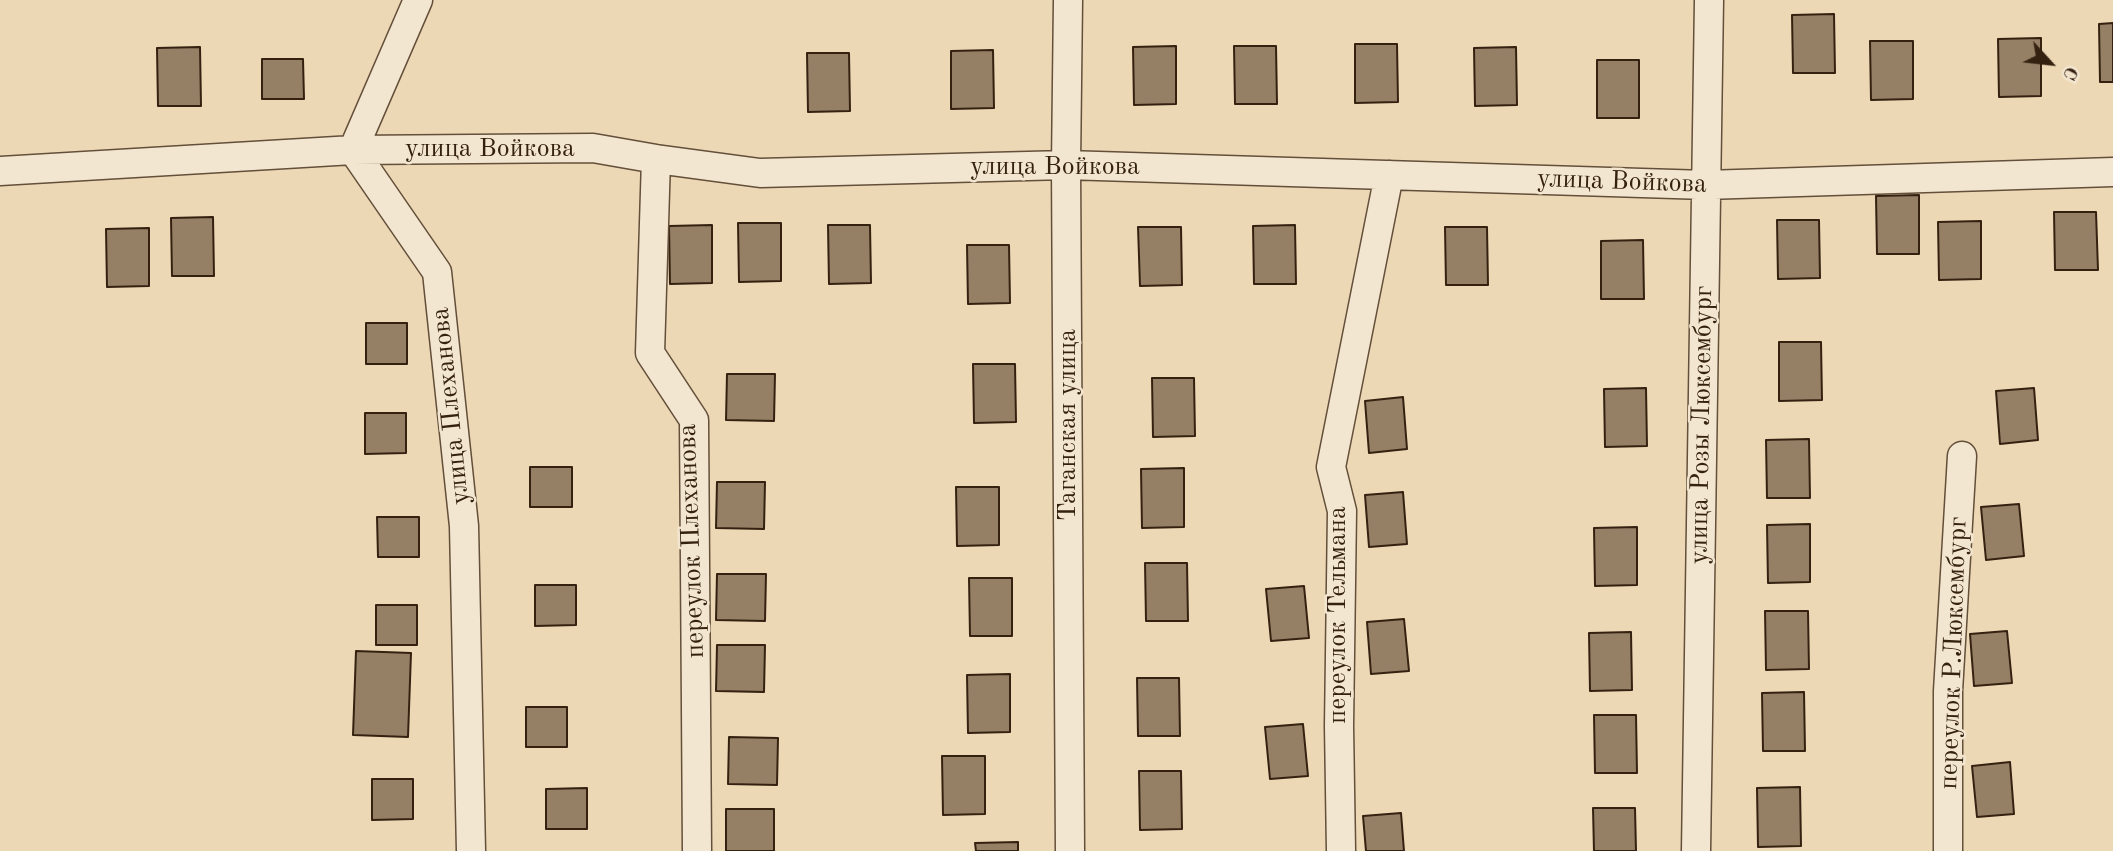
<!DOCTYPE html>
<meta charset="utf-8">
<style>
body{margin:0}
#map{position:relative;width:2113px;height:851px;overflow:hidden;background:#edd8b6;font-family:"Old Standard TT",serif}
canvas{display:block}
.north{position:absolute;left:2015px;top:28px;width:70px;height:70px;-webkit-text-stroke:5px #f3e6d0;paint-order:stroke;rotate:117deg;font-size:19px;font-weight:700;line-height:28px;text-align:center;color:#352110}
.north::after{content:'';display:block;margin:auto;width:24px;height:32px;background:#352110;clip-path:polygon(50% 0,100% 100%,50% 72%,0 100%)}
</style>
<div id="map">
<canvas width="2113" height="851"></canvas>
<div class="north">С</div>
</div>
<script>
const ctx = document.querySelector('canvas').getContext('2d');
ctx.lineJoin = 'round';
function paint(path, color) {
  ctx.fillStyle = color;
  ctx.fill(path, 'evenodd');
}
function strokePath(path, color, width, dash) {
  ctx.strokeStyle = color;
  ctx.lineWidth = width;
  ctx.lineCap = dash ? 'butt' : 'round';
  ctx.setLineDash(dash || []);
  ctx.stroke(path);
}
function drawText(font, color, halo, rows, align = 'center') {
  ctx.font = font + ' "Old Standard TT",serif';
  ctx.lineWidth = 5;
  ctx.setLineDash([]);
  ctx.textBaseline = 'middle';
  ctx.strokeStyle = halo;
  ctx.fillStyle = color;
  for (const [text, x, y, turn = 0] of rows) {
    ctx.save();
    ctx.translate(x, y);
    ctx.rotate((+turn || 0) * Math.PI / 180);
    ctx.textAlign = isNaN(turn) ? turn : align;
    if (halo) ctx.strokeText(text, 0, 0);
    ctx.fillText(text, 0, 0);
    ctx.restore();
  }
}
const building = new Path2D(`
 M1834 14 1835 73H1793L1792 15Z
 M2113 23V82H2100L2099 24Z
 M2041 38V96L1999 97 1998 39Z
 M1870 41H1913V99L1871 100Z
 M1355 44H1397L1398 102 1355 103Z
 M1176 46V104L1134 105 1133 47Z
 M1234 46H1276L1277 104H1235Z
 M200 47 201 106H158L157 48Z
 M1516 47 1517 105 1475 106 1474 48Z
 M993 50 994 108 951 109V51Z
 M807 53H849L850 111 808 112Z
 M262 59H303L304 99H262Z
 M1597 60H1639V118H1597Z
 M1919 195V254H1877L1876 196Z
 M2054 212H2096L2098 270H2055Z
 M213 217 214 276H172L171 218Z
 M1777 220H1819L1820 278 1778 279Z
 M1981 221V279L1939 280 1938 222Z
 M738 223H781V281L739 282Z
 M712 225V283L670 284 669 226Z
 M828 225H870L871 283 829 284Z
 M1295 225 1296 284H1254L1253 226Z
 M1138 227H1181L1182 285 1140 286Z
 M1445 227H1487L1488 285H1446Z
 M149 228V286L107 287 106 229Z
 M1643 240 1644 299H1601V241Z
 M967 245H1009L1010 303 968 304Z
 M366 323H407V364H366Z
 M1779 342H1821L1822 400 1779 401Z
 M973 364H1015L1016 422 974 423Z
 M727 374H775L774 421 726 420Z
 M1152 378H1194L1195 436 1153 437Z
 M1646 388 1647 446 1605 447 1604 389Z
 M2034 388 2038 440 2000 444 1996 391Z
 M1403 397 1407 449 1369 453 1365 401Z
 M365 413H406V453L365 454Z
 M1809 439 1810 498H1767L1766 440Z
 M530 467H572V507H530Z
 M1184 468V527L1142 528 1141 469Z
 M717 482H765L764 529 716 528Z
 M956 487H999V545L957 546Z
 M1403 492 1407 544 1369 547 1365 495Z
 M2019 504 2024 556 1986 560 1981 507Z
 M377 517H419V557H378Z
 M1810 524V582L1768 583 1767 525Z
 M1637 527V585L1595 586 1594 528Z
 M1145 563H1187L1188 621H1146Z
 M717 574H766L765 621 716 620Z
 M969 578H1012V636H970Z
 M535 585H576V625L535 626Z
 M1304 586 1309 638 1271 641 1266 589Z
 M376 605H417V645H376Z
 M1765 611H1808L1809 669 1766 670Z
 M1404 619 1409 671 1371 674 1367 622Z
 M2007 631 2012 683 1974 686 1970 634Z
 M1631 632 1632 690 1590 691 1589 633Z
 M717 645H765L764 692 716 691Z
 M356 651 411 653 408 737 353 735Z
 M1010 674V732L968 733 967 675Z
 M1137 678H1179L1180 736H1138Z
 M1804 692 1805 751H1763L1762 693Z
 M526 707H567V747H526Z
 M1594 715H1636L1637 773H1595Z
 M1303 724 1308 776 1270 779 1265 727Z
 M729 737 778 738 777 785 728 784Z
 M942 756H985V814L943 815Z
 M2010 762 2014 814 1977 817 1972 766Z
 M1139 771H1181L1182 829 1140 830Z
 M372 779H413V819L372 820Z
 M1800 787 1801 846 1758 847 1757 788Z
 M587 788V829H546V789Z
 M1593 808H1635L1636 851H1594Z
 M726 809H774V851H726Z
 M1401 813 1404 851H1366L1363 816Z
 M1018 842V851H976L975 843Z`);
paint(building, '#958066');
strokePath(building, '#352110', 2);
const street = new Path2D(`
 M418 0 353 150 437 272 464 526 471 851
 M1068 0 1066 165 1070 851
 M656 159 650 353 694 420 697 851
 M0 171 353 150 593 148 656 159 760 173 1066 165 1706 185 2113 172
 M1341 851 1339 726 1342 511 1331 467 1389 175
 M1696 851 1709 0
 M1948 851V691L1962 456`);
strokePath(street, '#634f3a', 31);
strokePath(street, '#f3e6d0', 28);
drawText('26px', '#352110', '#f3e6d0', [
 ["улица Войкова",490,149],
 ["улица Войкова",1055,167],
 ["улица Войкова",1622,182,2],
 ["улица Плеханова",451,406,-96],
 ["Таганская улица",1068,425,-90],
 ["улица Розы Люксембург",1702,425,-89],
 ["переулок Плеханова",692,541,-92],
 ["переулок Тельмана",1338,615,-90],
 ["переулок Р.Люксембург",1954,653,-88]
]);
</script>
